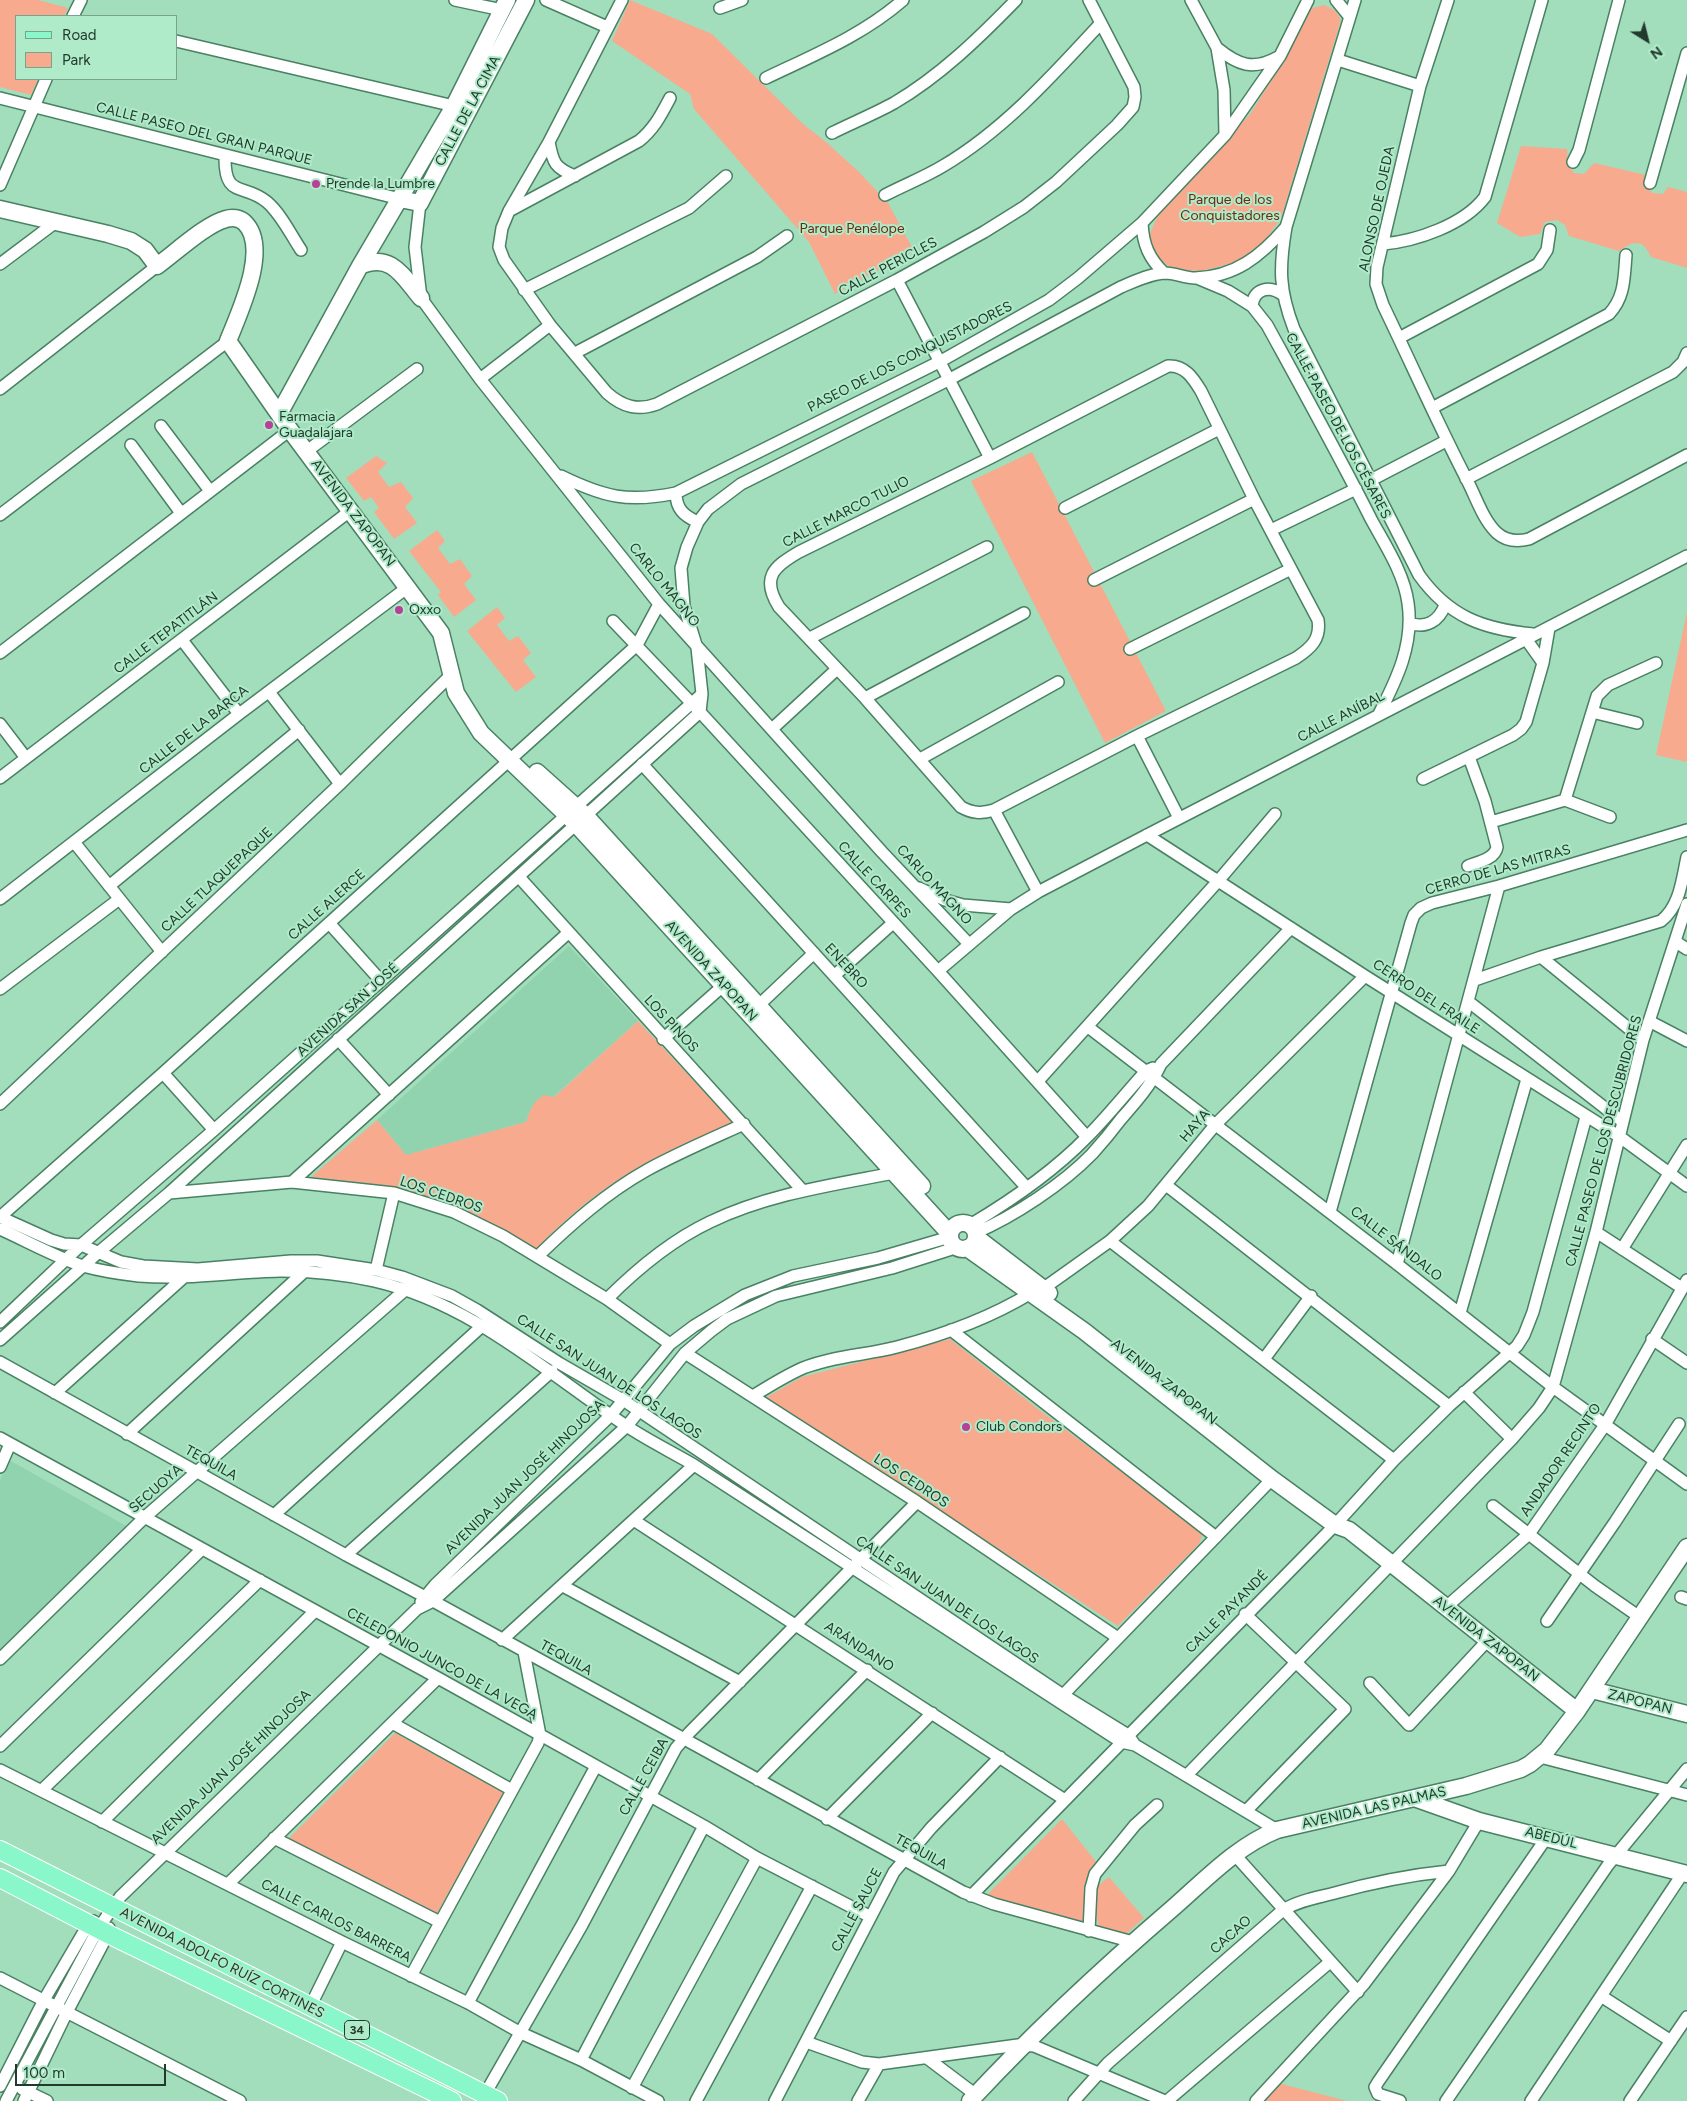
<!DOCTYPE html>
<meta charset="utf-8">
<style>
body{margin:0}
#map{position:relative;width:1687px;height:2101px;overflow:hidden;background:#a2ddbc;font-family:Figtree,sans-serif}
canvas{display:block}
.legend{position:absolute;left:15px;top:15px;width:162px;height:65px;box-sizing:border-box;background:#afeac9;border:1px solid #77a48b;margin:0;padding:6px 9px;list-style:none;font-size:15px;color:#223a2d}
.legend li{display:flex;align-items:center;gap:10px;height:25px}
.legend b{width:25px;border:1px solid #77a48b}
.north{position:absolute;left:1622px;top:15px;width:50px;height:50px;-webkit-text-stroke:4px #afeac9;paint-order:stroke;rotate:144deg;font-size:14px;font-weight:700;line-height:20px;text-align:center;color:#223a2d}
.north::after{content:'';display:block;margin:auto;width:18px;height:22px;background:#223a2d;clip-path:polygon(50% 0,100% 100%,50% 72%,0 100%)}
.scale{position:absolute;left:15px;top:2064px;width:151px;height:22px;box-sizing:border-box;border:2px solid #223a2d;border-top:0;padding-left:6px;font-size:15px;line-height:18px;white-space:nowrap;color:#223a2d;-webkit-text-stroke:4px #afeac9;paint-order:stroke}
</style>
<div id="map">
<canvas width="1687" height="2101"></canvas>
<ul class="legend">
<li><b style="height:6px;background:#89f7c9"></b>Road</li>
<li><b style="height:14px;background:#f8aa8f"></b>Park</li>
</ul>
<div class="north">N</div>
<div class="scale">100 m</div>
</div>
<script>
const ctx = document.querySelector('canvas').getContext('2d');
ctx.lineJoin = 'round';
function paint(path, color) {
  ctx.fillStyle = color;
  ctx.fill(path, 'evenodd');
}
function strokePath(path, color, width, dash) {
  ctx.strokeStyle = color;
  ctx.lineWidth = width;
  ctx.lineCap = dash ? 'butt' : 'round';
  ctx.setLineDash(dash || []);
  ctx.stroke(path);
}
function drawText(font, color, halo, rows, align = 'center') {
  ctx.font = font + ' Figtree,sans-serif';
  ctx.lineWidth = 4;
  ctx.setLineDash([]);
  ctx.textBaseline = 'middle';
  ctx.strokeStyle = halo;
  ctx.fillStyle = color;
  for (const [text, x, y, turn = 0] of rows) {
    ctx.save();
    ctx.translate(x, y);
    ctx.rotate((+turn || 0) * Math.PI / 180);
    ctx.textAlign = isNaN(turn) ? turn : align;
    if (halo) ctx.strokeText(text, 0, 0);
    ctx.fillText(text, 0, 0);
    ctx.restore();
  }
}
paint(new Path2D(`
 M569 946 638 1021 553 1097 531 1108 526 1122 406 1155 377 1120Z
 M9 1460 128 1527 0 1651V1480Z`), '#90d3ae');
paint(new Path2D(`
 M0 0H38L68 8 64 16H16V79H38L31 95 0 87Z
 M630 0 712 34 803 124 826 142 859 172 888 203 914 251 835 294 809 242 694 109 690 94 612 41Z
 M1324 5 1335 10 1341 20 1281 218 1264 242 1240 261 1202 271 1174 270 1154 255 1149 236 1157 217 1251 113 1283 61 1312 8Z
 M1521 146 1567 149 1568 162 1574 173 1584 174 1594 163 1646 175 1647 187 1653 193 1663 194 1668 187 1687 192V268L1651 257C1642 238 1634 241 1619 251L1569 236 1565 225 1557 220 1545 222 1540 234 1520 237 1497 223Z
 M1032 452 1166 711 1105 743 971 481Z
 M376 456 387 463 378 472 389 487 401 482 413 498 405 507 417 523 394 539 374 512 379 508 371 497 364 501 346 478Z
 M437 530 445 541 438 548 450 564 460 559 472 576 464 584 476 600 454 617 438 595 441 592 409 551Z
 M497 607 505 618 497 625 509 641 518 636 531 653 523 660 536 677 516 692 467 631Z
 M1687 612V762L1656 755Z
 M638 1021 733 1123C707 1134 681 1145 656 1158 614 1178 567 1215 536 1250L481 1220 391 1186 311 1177 377 1120 406 1155 526 1122C530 1110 533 1101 544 1095L554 1097Z
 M950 1339 1038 1409 1203 1533 1199 1544 1118 1626 765 1398 802 1377Z
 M395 1733 504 1793 437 1913 288 1839Z
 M1062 1819 1097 1863C1082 1880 1086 1895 1087 1916L1081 1922 987 1899 989 1893Z
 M1109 1877 1144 1918 1125 1935 1099 1929 1095 1908 1096 1887Z
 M1278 2083 1347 2101H1262Z`), '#f8aa8f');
const street = new Path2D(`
 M455 0 502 10
 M546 0 607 27
 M622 0 549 142 509 211 502 228 499 247 504 260 550 325 607 393C623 407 638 411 657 404L897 280 984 232 1024 207 1056 182 1117 125 1133 107 1135 97 1134 87 1089 0
 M1191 0 1217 48 1224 90 1225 135
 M1336 0 1349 16
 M1448 0 1420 86 1377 267 1376 284 1383 305C1411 363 1437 422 1467 480 1476 497 1483 520 1497 533 1506 541 1517 542 1529 539L1687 455
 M720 8 742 0
 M73 16 81 0
 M176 41 454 106
 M1217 48C1238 65 1253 71 1278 57
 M1338 60 1420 86
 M766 78C814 55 863 35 903 0
 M0 98 400 199
 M832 133C852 123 874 114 894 103 940 76 979 38 1016 0
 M549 142C553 163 555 168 575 176
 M225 155C224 200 243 182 267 202 281 214 291 235 301 250
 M1573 162 1579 150 1619 0
 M1650 183 1687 53
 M0 185 46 79
 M885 195C904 185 925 177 943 166 1004 130 1053 75 1101 23
 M420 203 415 247 421 298 480 379 659 604 882 852 969 944
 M509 211 639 141C654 129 661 115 670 98
 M1142 223C1143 245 1149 258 1164 273
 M1286 227C1279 268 1279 290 1294 329L1419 575C1449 617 1483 629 1533 634
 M1383 244C1416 241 1464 225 1485 197L1542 0
 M0 264 56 222
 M1197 278 1228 291 1252 306 1267 325C1302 389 1338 454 1371 519 1385 545 1404 573 1408 603 1414 644 1397 679 1379 714
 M897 280 990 458
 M524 290 689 208 726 176
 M1252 306C1254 288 1270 285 1283 295
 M1399 338 1538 264 1547 250 1550 230
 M575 353 757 257 787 236
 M1168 366C1185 365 1193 378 1201 391L1254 499 1318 620C1321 639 1311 648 1296 658L1137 736 994 810C981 814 972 813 961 807L865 698 779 607C761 578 773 567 799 552L990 458Z
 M480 379 550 325
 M0 389 157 266
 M1432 408 1609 314C1625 297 1624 278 1626 255
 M161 426 210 491
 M131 445 181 513
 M307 451 417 369
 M561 476C604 497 628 503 676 493L941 361 1049 300 1078 278 1142 223 1225 135 1280 56 1308 0
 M1466 479 1673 372 1683 362 1687 353
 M1371 480 1446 441
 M676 493C676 509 684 516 698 522
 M1065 508 1219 429
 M0 515 228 341
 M1271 530 1356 489
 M1094 580 1254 499
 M613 621 700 712 938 971 1087 1137
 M1409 623C1426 629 1439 621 1445 605
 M810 638 987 547
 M1526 639 1543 663
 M182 640 239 714
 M1130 649 1291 569
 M0 653 290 430
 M269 692 340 784
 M865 698 1024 613
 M1592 712 1637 723
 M0 724 26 758
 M772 729 837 669
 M1137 736 1179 818
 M920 759 1058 682
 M642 764 1027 1188
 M0 778 350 511
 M1423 779 1513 735 1521 729 1526 722 1543 663 1549 628
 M1565 800 1597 696 1608 685 1656 663
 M994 810 1038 892
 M1491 822 1565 800 1610 817
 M1147 835 1365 976 1620 1137 1687 1186
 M74 842 162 952
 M1468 866C1478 862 1495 859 1497 847L1485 801 1469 757
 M519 877 803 1191
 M109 886 299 730
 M919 888 945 900 963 905 1011 909 1038 892 1147 835 1687 556
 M0 899 239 714 408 587
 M329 923 381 981
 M1676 942 1687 949
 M1541 957 1643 1040
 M938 971 1011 909
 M835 975 893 923
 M1475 980 1541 957 1661 921C1680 906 1682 880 1687 857
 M0 989 118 900
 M1469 1002 1623 1122
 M759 1005 814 953
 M1649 1021 1687 1041
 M1088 1027 1397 1264 1553 1387 1687 1484
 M338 1039 389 1095
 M663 1039 724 985
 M163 1073 214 1130
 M1038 1081 1219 880 1275 814
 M0 1104 340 784 451 675
 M292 1182 568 933
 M1166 1185 1449 1406
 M169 1193 292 1182 394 1193 454 1212 503 1236 607 1299 670 1344
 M1330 1212 1411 923 1414 915 1421 908 1432 903 1499 886 1687 830
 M0 1217 51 1240 64 1244 81 1245 121 1262 143 1266 198 1269 291 1261H317L376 1270 402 1277 452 1296 477 1310 559 1363 623 1400 1063 1695 1128 1735 1135 1745
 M0 1217 163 1073 637 645 659 604
 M970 1225C1012 1200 1053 1172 1087 1137 1108 1116 1126 1093 1146 1071L1153 1068
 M0 1229C27 1241 55 1257 83 1266 101 1271 121 1274 139 1276 187 1280 233 1272 280 1271 311 1271 343 1274 374 1281 471 1303 545 1371 625 1425 647 1440 672 1452 694 1465L1121 1742 1135 1745 1277 1830
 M1596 1232 1682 1288
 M975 1233C1013 1217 1063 1184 1092 1154 1102 1143 1112 1131 1121 1119 1136 1102 1151 1085 1161 1064L1291 928
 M1110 1241 1394 1460
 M1622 1249 1687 1145
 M538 1256C571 1224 606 1193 647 1170 678 1153 711 1139 744 1124
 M1397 1264 1499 886
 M376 1270 394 1193
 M1044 1288 1110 1241 1148 1206 1216 1124 1365 976
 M607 1299C637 1269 672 1240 710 1222 768 1194 833 1185 894 1173
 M1460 1313 1527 1079
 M0 1322 81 1245 214 1130 702 694
 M951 1330 1216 1537
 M1652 1339 1687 1363
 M0 1340 99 1252 169 1193 700 712 702 694 697 648 684 606 681 568 687 547 698 522 708 509 741 484 950 379 1121 287C1135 281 1150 274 1165 273 1175 273 1185 278 1195 278 1235 277 1261 256 1286 227L1355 0
 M685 1353 917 1502 1118 1638
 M1264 1359 1311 1296
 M0 1362 346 1555 433 1601 963 1892 994 1904 1133 1942
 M1464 1392 1512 1439
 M55 1393 183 1278
 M753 1396C769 1386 785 1376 803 1368 833 1356 866 1355 897 1347 943 1335 990 1318 1031 1293
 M127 1434 305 1271
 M0 1438 438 1678 704 1826 757 1858 869 1916
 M0 1467 10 1444
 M1493 1506 1595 1586 1641 1618
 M274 1515 482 1326
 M635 1521 1065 1800
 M346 1555 552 1371
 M563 1586 740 1682
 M1681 1597 1687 1599
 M421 1602 435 1585 611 1415 670 1344 694 1326 745 1295 793 1276 878 1258 950 1237
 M1445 1608 1529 1534 1605 1425 1687 1280
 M1245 1614 1345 1709 1246 1811
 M1547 1621 1615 1522 1679 1424
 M502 1640 694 1465
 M0 1659 145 1517 405 1290
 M1370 1683 1409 1725 1487 1641
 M1063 1695 1272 1479
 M392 1723 512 1790
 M0 1746 202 1549
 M1540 1757 1687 1795
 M0 1770 342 1942 468 2003 521 2033 581 2060 658 2101
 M1187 1775 1512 1439 1539 1408 1553 1387 1596 1232 1643 1040 1687 904
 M758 1780 867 1670
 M42 1790 260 1580
 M827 1819 932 1713
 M102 1822 315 1611
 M274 1838 440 1922
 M1235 1855 1358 1992
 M228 1884 438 1678
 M971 1896 1335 1525 1394 1460 1449 1406 1517 1346 1524 1335 1533 1312 1586 1117
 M1089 1931 1091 1888 1095 1874 1135 1825 1157 1805
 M411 1976 538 1743 540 1735 524 1652
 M0 1978 240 2101
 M1601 1996 1671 2041
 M468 2003 596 1766
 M310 2007 342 1942
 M806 2042 862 2062 879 2064 1018 2045 1034 2046 1165 2101
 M927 2058 976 2095
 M581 2060 704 1826
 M0 2086 44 2000 89 1923 93 1921
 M632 2088 757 1858
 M22 2089 47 2101
 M485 2094 582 1925 676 1748 689 1733 917 1502
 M6 2101 98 1929 120 1897 417 1609 433 1601 627 1426 685 1353 711 1331 727 1319 776 1296 892 1268 958 1247
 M24 2101 67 2012 108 1934 109 1928
 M696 2101 812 1886
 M775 2101 894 1872 931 1828 1000 1757
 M858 2101 879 2064
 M1074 2101 1108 2063 1283 1910C1298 1901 1315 1898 1331 1894 1370 1883 1409 1875 1449 1871
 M1167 2101 1330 1962
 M1256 2101 1364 1984 1449 1871 1479 1821
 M1400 2101 1378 2094 1375 2087 1378 2082 1547 1837
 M1446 2101 1608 1865 1687 1769
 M1531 2101 1683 1873
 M1630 2101 1687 2017`);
const secondary = new Path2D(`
 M400 199 420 203 526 0
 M0 209 108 234 131 241 145 250 157 266C175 253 206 224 226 219 232 217 239 218 244 222 271 247 239 313 228 341L290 430 441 633 456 693 481 733 576 824 950 1234
 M360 266C392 252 403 277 421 298
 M279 414 360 266 454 106 507 0
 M537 772 585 815 922 1186
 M950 1236a13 13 0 1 1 26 0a13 13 0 1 1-26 0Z
 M976 1237 1049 1293
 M967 1248 1084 1331 1272 1479 1335 1525 1349 1530 1577 1711
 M1592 1690 1687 1714
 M1417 1799 1479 1821 1687 1874
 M970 2101C1034 2032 1103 1968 1174 1907 1206 1879 1237 1846 1277 1830L1466 1786 1521 1769 1530 1764 1547 1750 1577 1711 1687 1547`);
const primary = new Path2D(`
 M0 1850 498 2101
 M0 1878 108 1934 452 2101`);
strokePath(street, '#498163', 14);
strokePath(secondary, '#498163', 19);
strokePath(primary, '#fff', 20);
strokePath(street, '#fff', 11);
strokePath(secondary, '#fff', 16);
strokePath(primary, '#89f7c9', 18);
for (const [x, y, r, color] of [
 [316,184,5,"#b74198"],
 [269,425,5,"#b74198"],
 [399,610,5,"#b74198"],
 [966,1427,5,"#b74198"]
]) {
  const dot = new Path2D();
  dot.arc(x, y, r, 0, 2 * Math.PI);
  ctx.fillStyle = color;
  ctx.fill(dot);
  strokePath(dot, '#afeac9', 2);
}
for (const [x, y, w] of [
 [357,2030,25]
]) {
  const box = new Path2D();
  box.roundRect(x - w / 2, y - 9.5, w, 19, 4);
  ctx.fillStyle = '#afeac9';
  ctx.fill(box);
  strokePath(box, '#223a2d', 1);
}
drawText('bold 12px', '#223a2d', null, [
 ["34",357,2030]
]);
drawText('14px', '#223a2d', '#afeac9', [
 ["CALLE DE LA CIMA",468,111,-62],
 ["CALLE PASEO DEL GRAN PARQUE",204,134,14],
 ["ALONSO DE OJEDA",1377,209,-78],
 ["CALLE PERICLES",888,267,-28],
 ["PASEO DE LOS CONQUISTADORES",910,357,-27],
 ["CALLE PASEO DE LOS CÉSARES",1338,426,62],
 ["CALLE MARCO TULIO",846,512,-27],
 ["AVENIDA ZAPOPAN",353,513,53],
 ["CARLO MAGNO",664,585,51],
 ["CALLE TEPATITLÁN",166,633,-37],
 ["CALLE ANÍBAL",1341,717,-27],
 ["CALLE DE LA BARCA",194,730,-38],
 ["CERRO DE LAS MITRAS",1498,870,-16],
 ["CALLE TLAQUEPAQUE",217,880,-43],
 ["CALLE CARPES",874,880,47],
 ["CARLO MAGNO",934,885,47],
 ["CALLE ALERCE",327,905,-42],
 ["ENEBRO",846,966,47],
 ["AVENIDA ZAPOPAN",711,971,48],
 ["CERRO DEL FRAILE",1426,997,33],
 ["AVENIDA SAN JOSÉ",348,1010,-42],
 ["LOS PINOS",671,1024,47],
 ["HAYA",1195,1126,-50],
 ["CALLE PASEO DE LOS DESCUBRIDORES",1604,1141,-75],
 ["LOS CEDROS",441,1195,19],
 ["CALLE SÁNDALO",1396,1244,38],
 ["CALLE SAN JUAN DE LOS LAGOS",609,1377,33],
 ["AVENIDA ZAPOPAN",1164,1382,38],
 ["ANDADOR RECINTO",1561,1460,-56],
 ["TEQUILA",211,1463,29],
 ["AVENIDA JUAN JOSÉ HINOJOSA",525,1477,-44],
 ["LOS CEDROS",911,1481,33],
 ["SECUOYA",156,1489,-41],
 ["CALLE SAN JUAN DE LOS LAGOS",947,1600,34],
 ["CALLE PAYANDÉ",1227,1612,-45],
 ["AVENIDA ZAPOPAN",1486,1639,38],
 ["ARÁNDANO",859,1647,33],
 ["TEQUILA",566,1658,29],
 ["CELEDONIO JUNCO DE LA VEGA",442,1664,29],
 ["ZAPOPAN",1640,1702,14],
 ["AVENIDA JUAN JOSÉ HINOJOSA",231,1767,-44],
 ["CALLE CEIBA",644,1777,-61],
 ["AVENIDA LAS PALMAS",1374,1808,-13],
 ["ABEDÚL",1551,1838,14],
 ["TEQUILA",921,1852,29],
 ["CALLE SAUCE",857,1910,-62],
 ["CALLE CARLOS BARRERA",336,1921,27],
 ["CACAO",1231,1935,-42],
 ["AVENIDA ADOLFO RUÍZ CORTINES",222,1963,27]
]);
drawText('14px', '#223a2d', '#afeac9', [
 ["Prende la Lumbre",326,184],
 ["Farmacia",279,417],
 ["Guadalajara",279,433],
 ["Oxxo",409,610],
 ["Club Condors",976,1427]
], 'left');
drawText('14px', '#6e290e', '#afeac9', [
 ["Parque de los",1230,200],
 ["Conquistadores",1230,216],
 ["Parque Penélope",852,229]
]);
</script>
